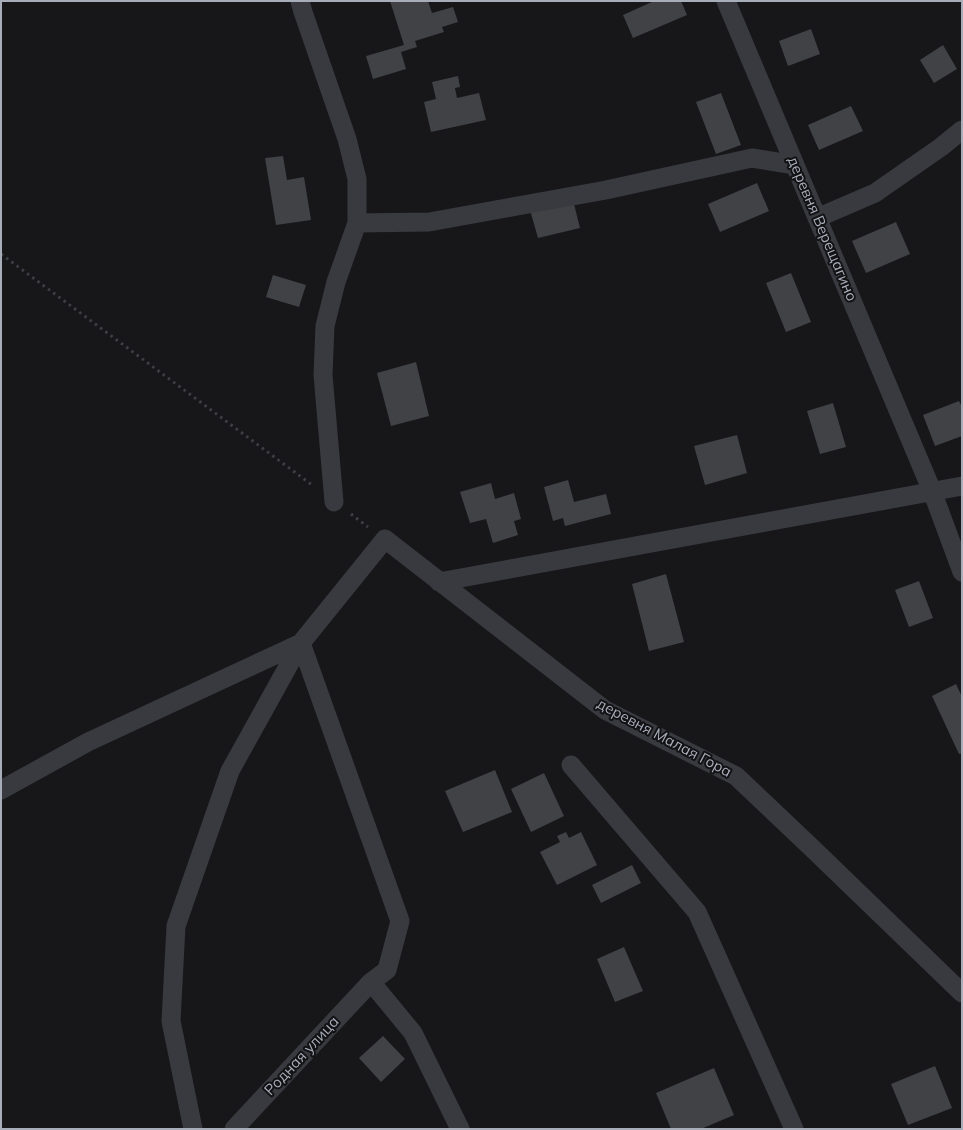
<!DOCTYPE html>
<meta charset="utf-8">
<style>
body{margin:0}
#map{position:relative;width:963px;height:1130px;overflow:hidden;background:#171719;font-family:Mulish,sans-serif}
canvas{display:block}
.frame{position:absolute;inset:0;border:2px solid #a8adba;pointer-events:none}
</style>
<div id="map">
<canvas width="963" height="1130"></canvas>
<div class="frame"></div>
</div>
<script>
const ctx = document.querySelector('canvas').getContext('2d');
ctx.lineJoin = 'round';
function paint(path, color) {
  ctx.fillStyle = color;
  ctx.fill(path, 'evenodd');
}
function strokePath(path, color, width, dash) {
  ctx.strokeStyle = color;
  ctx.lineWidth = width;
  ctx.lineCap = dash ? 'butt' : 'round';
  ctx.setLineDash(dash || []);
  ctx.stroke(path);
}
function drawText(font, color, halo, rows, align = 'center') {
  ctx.font = font + ' Mulish,sans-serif';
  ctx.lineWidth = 4;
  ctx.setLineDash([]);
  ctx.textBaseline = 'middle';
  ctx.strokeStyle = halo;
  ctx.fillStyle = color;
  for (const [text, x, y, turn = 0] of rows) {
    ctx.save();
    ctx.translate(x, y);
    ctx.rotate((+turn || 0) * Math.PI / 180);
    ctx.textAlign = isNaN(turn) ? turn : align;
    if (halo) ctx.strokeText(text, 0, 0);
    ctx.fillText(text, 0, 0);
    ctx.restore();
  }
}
paint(new Path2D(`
 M390 1H428L432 13 453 7 458 22 442 27 444 32 415 41 417 47 401 52 406 69 373 79 366 56 404 45Z
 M654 1H681L687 15 633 38 623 15Z
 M811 29 820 54 788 66 779 41Z
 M943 45 957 69 934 83 920 60Z
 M458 76 460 87 455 88 457 98 479 93 486 120 431 132 424 102 436 99 432 82Z
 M721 93 741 145 716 154 696 102Z
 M851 106 863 131 819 150 808 125Z
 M283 156 287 180 304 177 311 220 276 225 265 158Z
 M757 183 769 211 720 232 708 204Z
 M573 200 580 228 538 238 530 210Z
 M896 222 910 254 866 273 852 241Z
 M791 273 811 322 786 332 766 283Z
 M273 275 306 285 299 307 266 297Z
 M416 362 429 416 391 426 377 373Z
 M959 401 962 407V436L935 446 923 415Z
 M833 403 846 447 820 454 807 411Z
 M737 435 747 473 705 485 694 446Z
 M568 480 574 502 606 494 611 514 565 526 563 518 553 521 544 487Z
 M491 483 495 499 514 493 521 519 514 521 518 535 493 543 486 519 470 523 460 492Z
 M666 574 684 642 649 651 632 584Z
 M919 581 933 618 909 627 895 590Z
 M956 684 962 697V753L959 754 932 696Z
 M495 770 512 812 463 832 445 791Z
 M544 773 564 816 531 832 511 789Z
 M566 832 569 838 581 832 597 865 557 885 540 852 560 842 557 836Z
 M632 865 641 883 601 903 592 885Z
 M624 947 643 991 615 1002 597 959Z
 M383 1036 405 1059 381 1082 359 1058Z
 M935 1066 952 1108 908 1125 891 1084Z
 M714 1068 734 1115 701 1129H671L656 1093Z`), '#414246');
strokePath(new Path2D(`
 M1 254 312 485
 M351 514 368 527`), '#3d3f45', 3, [2.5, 4]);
strokePath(new Path2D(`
 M300 1 303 12 347 139 357 179V223L336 282 325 326 323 375 334 502
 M726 1 932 491 962 572
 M817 218 875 193 941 147 962 130
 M357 223 429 222 606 190 752 158 795 165
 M439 582 962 486
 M571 765 697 912 794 1129
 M1 790 88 742 301 643 400 921 387 970 371 982 413 1033 460 1129
 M193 1129 171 1021 176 926 230 771 301 643 385 539 605 710 736 776 813 849 962 993
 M234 1129 371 982`), '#393a40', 19);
drawText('15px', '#a8adba', '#121214', [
 ["деревня Верещагино",822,229,67],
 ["деревня Малая Гора",664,738,28],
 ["Родная улица",302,1056,-47]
]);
</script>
